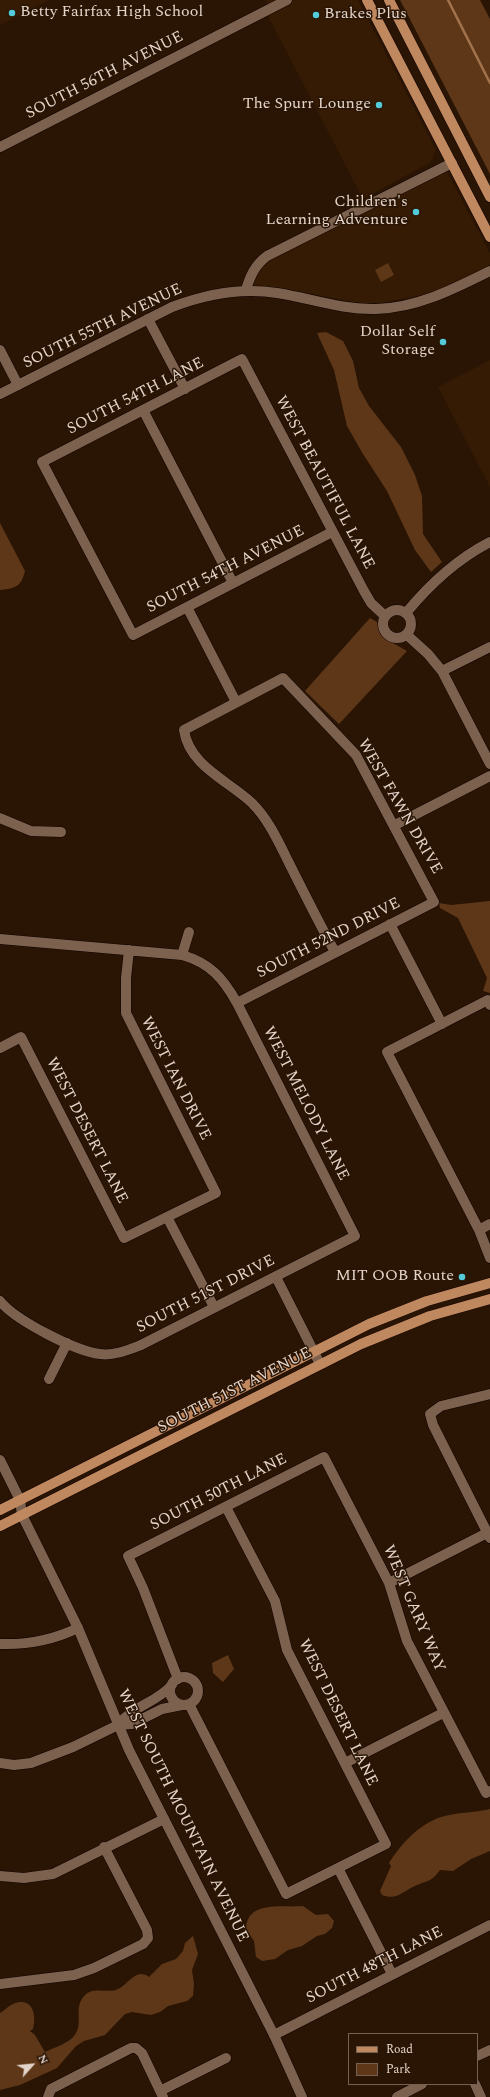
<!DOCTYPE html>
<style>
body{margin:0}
#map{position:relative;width:490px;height:2097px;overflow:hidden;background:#2a1504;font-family:Spectral,serif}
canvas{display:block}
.legend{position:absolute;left:348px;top:2033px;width:130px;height:52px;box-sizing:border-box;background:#2a1504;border:1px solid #746153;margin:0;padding:5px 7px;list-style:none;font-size:12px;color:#e4d4ca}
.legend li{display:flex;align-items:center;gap:8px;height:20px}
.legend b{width:20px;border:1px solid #746153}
.north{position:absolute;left:12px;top:2045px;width:40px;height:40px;-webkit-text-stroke:3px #2a1504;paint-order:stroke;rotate:63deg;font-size:11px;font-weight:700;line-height:16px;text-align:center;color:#e4d4ca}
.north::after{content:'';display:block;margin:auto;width:14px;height:18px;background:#e4d4ca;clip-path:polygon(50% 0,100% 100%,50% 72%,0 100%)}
</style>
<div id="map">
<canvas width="490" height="2097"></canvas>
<ul class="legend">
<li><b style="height:5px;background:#bf885f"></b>Road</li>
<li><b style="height:11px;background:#5d3718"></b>Park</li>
</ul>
<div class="north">N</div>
</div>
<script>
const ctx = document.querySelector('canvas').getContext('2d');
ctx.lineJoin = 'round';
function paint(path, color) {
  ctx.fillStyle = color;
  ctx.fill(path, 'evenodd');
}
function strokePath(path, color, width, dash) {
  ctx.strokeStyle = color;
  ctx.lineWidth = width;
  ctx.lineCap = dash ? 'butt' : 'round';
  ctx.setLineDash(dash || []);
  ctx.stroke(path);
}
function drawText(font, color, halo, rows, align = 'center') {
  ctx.font = font + ' Spectral,serif';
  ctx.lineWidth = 3;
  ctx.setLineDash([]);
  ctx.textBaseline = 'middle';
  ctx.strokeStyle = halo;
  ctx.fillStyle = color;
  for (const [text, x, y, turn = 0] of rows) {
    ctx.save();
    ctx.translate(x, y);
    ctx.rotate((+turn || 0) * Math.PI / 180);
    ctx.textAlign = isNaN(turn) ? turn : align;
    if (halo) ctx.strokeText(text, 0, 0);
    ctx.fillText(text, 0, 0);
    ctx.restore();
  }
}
paint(new Path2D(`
 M0 0H49L0 25Z
 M266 0H358L436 150 431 162 363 199 270 20Z
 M446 170 490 253V265L432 293 380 303H359L281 288 253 286 263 263Z
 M490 360V487L438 387Z`), '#351a04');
paint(new Path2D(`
 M400 0H480L490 19V174Z
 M388 263 394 275 381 282 375 270Z
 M326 332 343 341 353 361 359 388 369 406 401 447 415 475 422 496 423 534 442 562 431 572 415 550 387 491 363 454 347 426 334 370 317 333Z
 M0 523 25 571C21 587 16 588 0 590Z
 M370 618 377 622 384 638 407 651 339 724 305 691Z
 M490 901V993L483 991 487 978 458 918 440 908 439 903 451 905Z
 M228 1655 234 1669 223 1682 213 1673 212 1663Z
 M490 1809V1851L471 1859 453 1871 440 1870C431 1882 429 1880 417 1885 404 1890 398 1901 382 1895L380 1891 391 1866 389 1863C402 1843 418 1825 441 1817 457 1812 474 1813 490 1809Z
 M303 1906 316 1915 328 1914 334 1921 332 1928 325 1934 317 1936 302 1946 288 1950 275 1959 262 1961 256 1957 254 1941 246 1929C247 1900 283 1908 303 1906Z
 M193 1936 198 1954 192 1970 194 1984 193 1996 187 2001 168 2006 160 2012 151 2015 132 2012 125 2014 105 2035 84 2041 76 2046 57 2068 20 2085 0 2090V2013C4 2011 8 2006 13 2004 32 1996 37 2014 33 2029L30 2031 35 2035 45 2052C55 2047 71 2043 76 2033 83 2022 73 2007 85 1995 94 1986 108 1994 118 1989 128 1985 136 1967 149 1977L162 1964 176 1959 183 1951 185 1943Z`), '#5d3718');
strokePath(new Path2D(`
 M448 0 490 83`), '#a2734c', 2.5);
const minor = new Path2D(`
 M0 147 287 0
 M246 290C250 276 255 265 267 256L452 163
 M148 319 185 389
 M0 350 18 385
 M143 410 233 583
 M332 532 133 635 42 462 242 359 364 591 371 603 385 616
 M187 607 236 702
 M383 624a14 14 0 1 1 28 0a14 14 0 1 1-28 0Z
 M406 613C429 585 457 559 490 542
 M407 635 428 654 442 671 490 764
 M442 671 490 647
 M0 818 31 831 61 832
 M395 825 490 776
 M390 924 442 1024
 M0 939 182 955C210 963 223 978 237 1003L355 1236 141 1345C128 1350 114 1356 100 1354 75 1351 15 1320 0 1301
 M182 955 189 932
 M237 1003 434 902 356 755 283 678 184 730C189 766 229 781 252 803 269 820 279 843 289 863 304 893 319 923 335 952
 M490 1005 488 1000 387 1052 479 1230 490 1258
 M0 1048 21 1037 124 1238 216 1193 126 1013V978L129 950
 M167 1217 214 1307
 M479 1230 490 1224
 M276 1277 320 1364
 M49 1379 67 1343
 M490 1394 441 1406 430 1414 433 1425 490 1538
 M389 1583 487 1533
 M0 1644C28 1645 53 1640 78 1628
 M170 1691a14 14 0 1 1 28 0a14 14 0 1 1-28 0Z
 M178 1679 143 1588 128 1556 324 1457 389 1583 407 1641 486 1793 490 1791
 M189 1704 286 1894 386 1844 287 1650 275 1601 226 1507
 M118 1725C133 1706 156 1703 172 1685
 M0 1763 14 1765 31 1763 73 1747 118 1725 132 1724 162 1709 182 1705
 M345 1763 443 1713
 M338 1868 392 1974
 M0 1876 24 1878 53 1874 164 1819
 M0 1984 74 1975 94 1968 143 1944 148 1938 147 1930 104 1847
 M274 2035 490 1925
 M477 2056 490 2050
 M475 2084 481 2097
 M160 2091 226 2058
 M48 2097 51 2089 131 2048H136L142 2053 163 2097
 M397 2097 422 2084`);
const tertiary = new Path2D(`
 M0 394 172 307C206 294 240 287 277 293 310 298 341 310 376 309 417 308 454 289 490 271
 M0 1460 20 1500 22 1515 78 1628 129 1750 274 2035 302 2097`);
const primary = new Path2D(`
 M367 0 490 237
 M389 0 490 197
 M0 1510 369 1324 427 1301 490 1283
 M0 1526 361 1344 430 1316 490 1299`);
strokePath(minor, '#110200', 11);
strokePath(tertiary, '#110200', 11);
strokePath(primary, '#110200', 11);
strokePath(minor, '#7b614e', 10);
strokePath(tertiary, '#7b614e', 10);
strokePath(primary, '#bf885f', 10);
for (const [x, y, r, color] of [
 [12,13,4,"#53cbda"],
 [316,15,4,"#53cbda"],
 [379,105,4,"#53cbda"],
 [416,212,4,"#53cbda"],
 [443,342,4,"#53cbda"],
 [462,1277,4,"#53cbda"]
]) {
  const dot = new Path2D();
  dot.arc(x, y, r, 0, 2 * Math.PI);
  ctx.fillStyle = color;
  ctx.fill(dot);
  strokePath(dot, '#2a1504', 1.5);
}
drawText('16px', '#e4d4ca', '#2a1504', [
 ["Betty Fairfax High School",20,13,"left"],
 ["Brakes Plus",324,15,"left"],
 ["The Spurr Lounge",371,105],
 ["Children's",408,203],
 ["Learning Adventure",408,221],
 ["Dollar Self",435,333],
 ["Storage",435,351],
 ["MIT OOB Route",454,1277]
], 'right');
drawText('16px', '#e4d4ca', '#2a1504', [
 ["SOUTH 56TH AVENUE",105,76,-27],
 ["SOUTH 55TH AVENUE",103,327,-26],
 ["SOUTH 54TH LANE",136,397,-27],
 ["WEST BEAUTIFUL LANE",324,483,62],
 ["SOUTH 54TH AVENUE",226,570,-27],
 ["WEST FAWN DRIVE",399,807,60],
 ["SOUTH 52ND DRIVE",329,939,-27],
 ["WEST IAN DRIVE",175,1079,63],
 ["WEST MELODY LANE",305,1104,63],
 ["WEST DESERT LANE",86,1131,63],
 ["SOUTH 51ST DRIVE",206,1295,-27],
 ["SOUTH 51ST AVENUE",235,1391,-27],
 ["SOUTH 50TH LANE",219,1493,-27],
 ["WEST GARY WAY",413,1609,67],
 ["WEST DESERT LANE",337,1713,64],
 ["WEST SOUTH MOUNTAIN AVENUE",182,1816,64],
 ["SOUTH 48TH LANE",375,1966,-27]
]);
</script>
